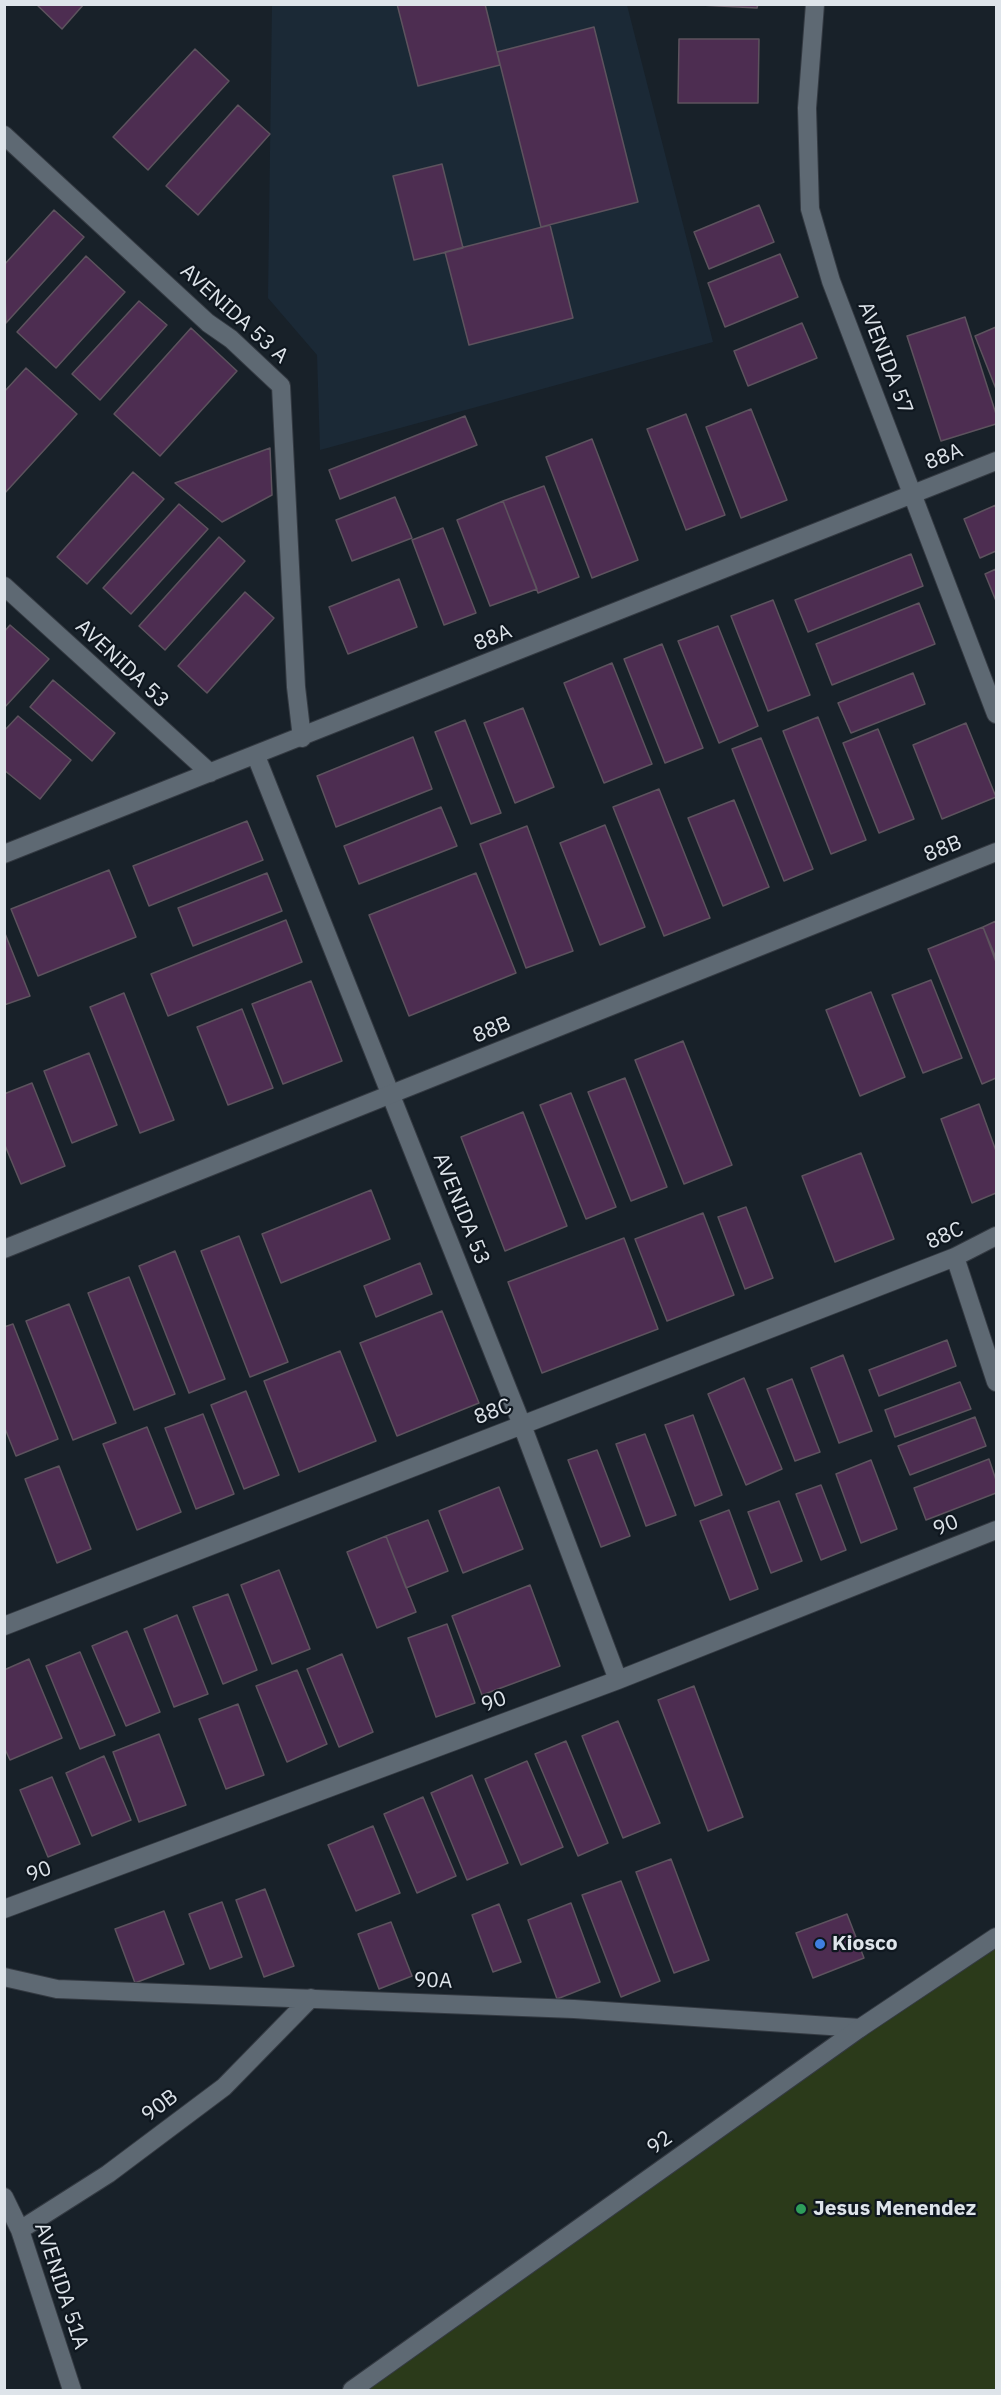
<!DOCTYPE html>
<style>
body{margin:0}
#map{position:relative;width:1001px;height:2395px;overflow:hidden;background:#182129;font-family:"IBM Plex Sans",sans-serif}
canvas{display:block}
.frame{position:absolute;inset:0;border:6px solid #dee4ea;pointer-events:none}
</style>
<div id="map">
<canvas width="1001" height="2395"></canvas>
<div class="frame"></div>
</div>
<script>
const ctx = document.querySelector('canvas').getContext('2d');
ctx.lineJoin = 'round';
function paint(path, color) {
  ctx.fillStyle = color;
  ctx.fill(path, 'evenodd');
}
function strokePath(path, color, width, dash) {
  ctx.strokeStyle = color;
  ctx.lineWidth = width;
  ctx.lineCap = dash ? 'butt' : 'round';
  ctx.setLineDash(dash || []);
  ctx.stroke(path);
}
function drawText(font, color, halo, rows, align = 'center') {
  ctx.font = font + ' "IBM Plex Sans",sans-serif';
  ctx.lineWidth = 4.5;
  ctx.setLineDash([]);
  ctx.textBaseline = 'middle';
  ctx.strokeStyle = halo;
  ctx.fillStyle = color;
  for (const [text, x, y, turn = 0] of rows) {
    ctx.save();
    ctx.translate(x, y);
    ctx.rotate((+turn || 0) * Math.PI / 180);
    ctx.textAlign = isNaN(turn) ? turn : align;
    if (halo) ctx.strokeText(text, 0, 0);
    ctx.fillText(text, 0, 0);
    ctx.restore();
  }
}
paint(new Path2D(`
 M272 5H627L713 342 320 450 317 355 268 298Z`), '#1b2936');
paint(new Path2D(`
 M996 1937V2390H352Z`), '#2b3a1a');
const building = new Path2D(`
 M36 4H84L62 29Z
 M397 4H485L500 65 418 86Z
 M682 4H758L757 8Z
 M594 27 638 202 541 227 497 52Z
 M679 39H759L758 103H678Z
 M195 49 229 81 148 170 113 137Z
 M238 105 270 134 198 215 166 186Z
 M442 164 463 248 414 260 393 176Z
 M759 205 774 242 709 269 694 232Z
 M54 210 84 237 6 323 4 265Z
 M550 225 573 318 469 345 445 252Z
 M780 254 798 297 725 327 708 283Z
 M86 256 125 292 56 368 17 332Z
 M139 301 167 325 100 400 72 374Z
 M965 317 996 414V424L941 441 907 336Z
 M802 323 817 358 748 386 734 351Z
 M996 327V389L975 336Z
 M191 328 237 371 160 456 114 414Z
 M26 368 77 414 4 494V392Z
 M751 409 787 500 741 518 706 427Z
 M686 414 725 515 686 530 647 429Z
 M465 416 477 445 340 499 329 470Z
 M592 439 638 560 592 578 546 457Z
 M270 448 272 495 222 522 175 483Z
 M133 472 164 499 87 584 57 557Z
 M544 486 579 577 538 593 503 501Z
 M395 497 412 538 352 561 336 520Z
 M503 501 537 589 490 606 457 520Z
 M179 504 208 529 131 614 103 588Z
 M996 505V551L980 558 964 519Z
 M443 528 476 613 444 625 412 540Z
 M219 537 245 561 165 650 139 626Z
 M911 554 923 586 808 632 795 600Z
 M996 569V601L985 574Z
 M399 579 417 627 348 654 329 607Z
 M245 592 274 618 207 693 178 666Z
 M773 600 810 695 768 711 731 616Z
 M919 603 935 644 832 685 816 644Z
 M10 625 49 659 4 708V632Z
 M718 626 758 726 719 743 678 641Z
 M662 644 703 748 665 763 624 659Z
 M612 663 652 764 604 783 564 683Z
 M913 673 925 704 851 733 838 703Z
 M53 680 115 733 92 761 30 707Z
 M523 708 554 787 515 803 484 723Z
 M18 716 71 760 40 799 4 770V731Z
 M818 717 866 840 831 854 783 731Z
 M465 720 501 813 471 824 435 732Z
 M966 723 996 797 942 819 913 745Z
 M878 729 914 819 879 833 843 743Z
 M413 737 432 789 336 827 317 776Z
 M761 738 813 869 784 881 732 749Z
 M659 789 710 918 664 936 613 807Z
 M734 800 769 887 723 906 688 818Z
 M441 807 457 846 359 884 344 846Z
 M247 821 263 860 149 906 133 866Z
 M605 825 645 927 600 945 560 843Z
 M527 826 573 951 526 968 480 844Z
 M109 870 136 937 38 976 11 909Z
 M267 873 282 911 193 946 178 908Z
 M476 873 516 973 409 1016 369 915Z
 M286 920 302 962 168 1016 151 974Z
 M996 921V958L983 927Z
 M983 927 996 962V1078L982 1084 928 949Z
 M4 931 30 996 4 1005Z
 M931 980 962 1058 923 1073 892 995Z
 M311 981 342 1061 283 1084 252 1004Z
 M871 992 905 1077 860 1096 826 1010Z
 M124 993 174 1120 140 1133 90 1007Z
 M242 1009 273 1088 228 1105 197 1027Z
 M683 1041 732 1165 684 1184 635 1060Z
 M89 1053 117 1125 72 1143 44 1071Z
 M625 1078 667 1187 631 1201 588 1092Z
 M32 1083 65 1166 21 1184 4 1143V1094Z
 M571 1093 616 1207 586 1219 540 1105Z
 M979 1104 996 1151V1193L972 1203 941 1119Z
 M523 1112 567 1226 505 1251 461 1137Z
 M861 1153 894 1239 835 1262 802 1176Z
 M371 1190 390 1239 281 1283 262 1234Z
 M746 1207 773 1278 745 1289 718 1217Z
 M703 1213 734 1295 667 1321 635 1239Z
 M239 1236 288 1362 250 1377 201 1251Z
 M624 1238 658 1329 542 1373 508 1282Z
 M175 1251 225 1379 189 1393 139 1266Z
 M420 1263 432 1294 376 1317 364 1286Z
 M129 1277 175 1394 134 1410 88 1293Z
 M69 1304 116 1423 73 1440 26 1321Z
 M442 1311 479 1403 397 1436 360 1343Z
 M13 1324 58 1439 16 1456 4 1426V1327Z
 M947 1340 956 1366 879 1396 869 1370Z
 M340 1351 376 1441 299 1472 264 1381Z
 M843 1355 872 1431 839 1443 811 1368Z
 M744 1378 782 1469 746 1485 708 1394Z
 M792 1379 820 1452 795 1461 767 1389Z
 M960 1382 971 1409 895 1437 885 1410Z
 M246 1391 279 1475 244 1489 211 1405Z
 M203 1414 234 1494 196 1509 165 1428Z
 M693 1415 722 1495 695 1506 665 1425Z
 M975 1417 986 1446 910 1475 898 1446Z
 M147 1427 181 1512 137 1530 103 1444Z
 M645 1434 676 1515 646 1526 616 1444Z
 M597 1450 630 1536 601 1547 568 1460Z
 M989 1459 996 1480V1493L926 1520 914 1488Z
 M871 1460 897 1529 861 1543 836 1474Z
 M59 1466 91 1549 57 1563 25 1479Z
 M821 1485 846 1550 821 1560 796 1494Z
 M499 1487 523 1549 463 1573 439 1511Z
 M779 1501 802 1561 771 1573 748 1512Z
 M729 1510 758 1589 730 1600 700 1521Z
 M428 1520 448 1571 406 1588 386 1536Z
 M386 1536 416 1612 377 1628 347 1552Z
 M279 1570 310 1649 272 1664 241 1585Z
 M530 1585 560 1666 482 1695 452 1616Z
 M228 1594 257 1670 223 1684 193 1607Z
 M177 1615 208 1694 174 1707 144 1629Z
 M447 1624 475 1703 436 1717 408 1638Z
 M127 1631 160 1712 126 1726 92 1646Z
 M80 1652 115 1735 80 1749 46 1666Z
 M342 1654 373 1732 339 1747 307 1669Z
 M29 1659 62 1738 10 1760 4 1747V1670Z
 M297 1670 327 1744 287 1762 256 1686Z
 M694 1686 743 1817 708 1831 658 1700Z
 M238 1704 264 1775 226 1789 199 1719Z
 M618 1721 660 1823 623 1838 582 1736Z
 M159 1734 186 1805 139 1822 113 1752Z
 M566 1741 608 1843 578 1856 535 1754Z
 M104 1756 131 1820 92 1836 66 1773Z
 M527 1761 563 1847 521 1865 485 1779Z
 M472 1775 508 1863 467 1880 431 1793Z
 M52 1777 80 1844 48 1857 20 1790Z
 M423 1797 456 1876 417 1893 384 1814Z
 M373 1826 400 1893 356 1911 328 1845Z
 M671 1859 709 1960 674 1973 636 1872Z
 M621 1881 660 1981 621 1997 582 1895Z
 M265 1889 294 1966 264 1977 236 1900Z
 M222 1902 242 1957 210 1969 189 1914Z
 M571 1903 600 1982 557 1999 528 1920Z
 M499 1904 521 1962 493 1972 472 1915Z
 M164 1911 184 1964 135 1983 115 1929Z
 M847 1914 864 1958 813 1978 796 1933Z
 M391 1922 412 1976 379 1989 358 1934Z`);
paint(building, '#4d2d51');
strokePath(building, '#5d535e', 1.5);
const street = new Path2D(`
 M815 4 807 108 810 209 831 281 996 714
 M4 135 208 323 231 339 281 386 296 687 302 738
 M4 586 210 773
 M256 756 522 1425 618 1680
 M4 854 996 461
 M955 1257 996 1382
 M4 1626 955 1257 996 1236
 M4 1909 618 1680 996 1530
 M4 1977 57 1989 574 2009 860 2028
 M4 2197 20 2230 72 2390
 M20 2230 108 2174 224 2087 311 1998`);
const secondary = new Path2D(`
 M4 1249 996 852
 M352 2390 860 2028 996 1937`);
strokePath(street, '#343a42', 20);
strokePath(secondary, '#343a42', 20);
strokePath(street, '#5e6973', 18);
strokePath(secondary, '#5e6973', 18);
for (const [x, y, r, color] of [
 [820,1944,6,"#3f7fe0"],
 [801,2209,6,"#2e9e5b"]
]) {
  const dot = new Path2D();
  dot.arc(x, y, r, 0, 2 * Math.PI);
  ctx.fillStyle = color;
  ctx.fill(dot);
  strokePath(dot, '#0f171f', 2);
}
drawText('21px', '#dee4ea', '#0f171f', [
 ["AVENIDA 53 A",234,314,42],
 ["AVENIDA 57",885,358,69],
 ["88A",944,457,-22],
 ["88A",493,638,-22],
 ["AVENIDA 53",122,664,43],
 ["88B",943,849,-22],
 ["88B",492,1030,-22],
 ["AVENIDA 53",461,1209,68],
 ["88C",945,1236,-24],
 ["88C",493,1412,-21],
 ["90",946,1526,-22],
 ["90",494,1702,-20],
 ["90",39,1872,-20],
 ["90A",433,1981,2],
 ["90B",160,2106,-37],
 ["92",660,2143,-36],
 ["AVENIDA 51A",61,2286,72]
]);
drawText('bold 21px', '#dee4ea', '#0f171f', [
 ["Kiosco",832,1944],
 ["Jesus Menendez",813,2209]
], 'left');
</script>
